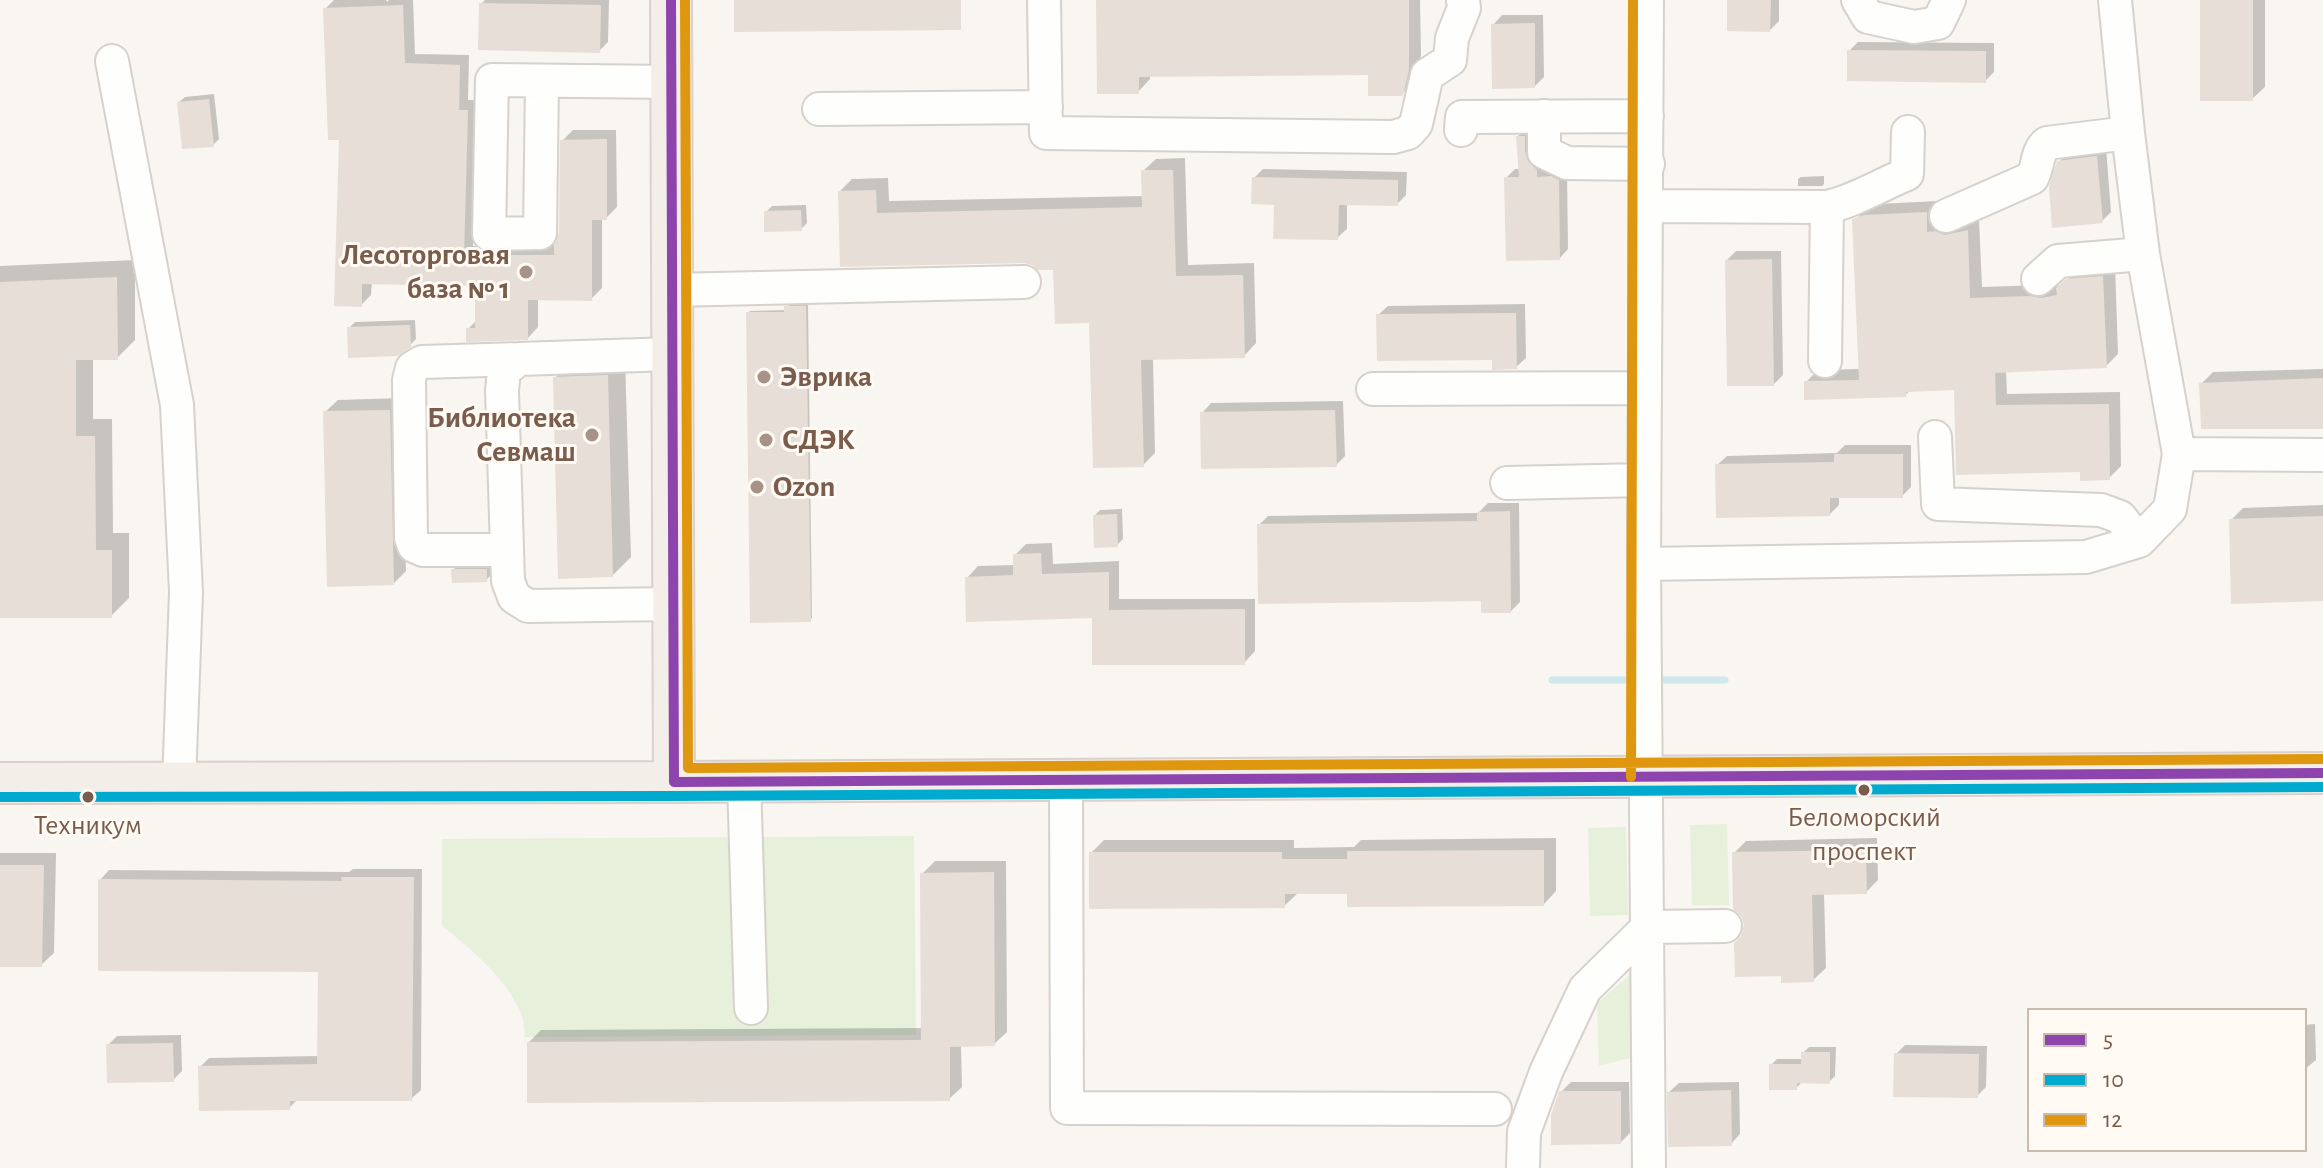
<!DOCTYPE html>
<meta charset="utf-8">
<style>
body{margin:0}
#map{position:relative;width:2323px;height:1168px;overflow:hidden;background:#f9f5f0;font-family:"Alegreya Sans",sans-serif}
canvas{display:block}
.legend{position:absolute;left:2027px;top:1008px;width:280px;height:144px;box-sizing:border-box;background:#fffaf3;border:2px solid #cabbb1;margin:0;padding:10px 14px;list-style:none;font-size:24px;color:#7a5c4d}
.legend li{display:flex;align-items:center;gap:16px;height:40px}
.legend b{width:40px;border:2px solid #cabbb1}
</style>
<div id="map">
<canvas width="2323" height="1168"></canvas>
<ul class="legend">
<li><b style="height:10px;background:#8e44ad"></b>5</li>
<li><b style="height:10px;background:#00a9ce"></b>10</li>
<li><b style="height:10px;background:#de970f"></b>12</li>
</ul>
</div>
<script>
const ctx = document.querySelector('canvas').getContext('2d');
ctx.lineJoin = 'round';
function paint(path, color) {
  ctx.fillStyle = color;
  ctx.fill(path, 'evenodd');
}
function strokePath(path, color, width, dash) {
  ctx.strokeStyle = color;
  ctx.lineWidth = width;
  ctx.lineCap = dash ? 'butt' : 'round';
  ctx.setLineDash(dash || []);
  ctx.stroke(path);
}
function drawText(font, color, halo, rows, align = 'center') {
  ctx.font = font + ' "Alegreya Sans",sans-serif';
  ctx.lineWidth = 6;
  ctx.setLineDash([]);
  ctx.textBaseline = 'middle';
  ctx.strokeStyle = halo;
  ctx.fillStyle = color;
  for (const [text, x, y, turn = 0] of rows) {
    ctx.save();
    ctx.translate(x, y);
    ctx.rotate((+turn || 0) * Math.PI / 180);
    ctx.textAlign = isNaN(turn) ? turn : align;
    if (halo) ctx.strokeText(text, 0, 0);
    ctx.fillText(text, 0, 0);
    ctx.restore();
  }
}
paint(new Path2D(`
 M1727 824 1729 905H1692L1690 825Z
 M1626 827 1628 915 1590 916 1588 828Z
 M914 836 916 1035 525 1037C524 1029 524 1018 520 1011 504 976 471 949 442 926V839Z
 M1634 971 1633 1057 1599 1066 1597 1003Z`), '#e7f0db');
paint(new Path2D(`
 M334 0H386L387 2 389 0H413L415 54 469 55 468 100H477L473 246 556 245 561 234 562 141 573 130H616L617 207 606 218H602V288L591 299 538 298V327L528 338 468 329 477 320V285L372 282 371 295 361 305 325 9Z
 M485 0H609L608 42 599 51 481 4Z
 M1098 0H1420L1421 55 1415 81 1402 94 1370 73 1150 75V79L1138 92Z
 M1729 0H1779V21L1770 30Z
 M2202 0H2265V87L2252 99Z
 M1502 15H1543L1544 77 1535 86 1493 25Z
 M1858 42 1994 43V72L1985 81 1849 51Z
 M214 94 219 139 213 145 179 102 185 97Z
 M1527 128 1567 171 1568 249 1560 258 1506 178 1515 169H1520L1518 136Z
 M2106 148 2111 212 2102 221 2059 162 2069 152Z
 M1185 158 1188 265 1254 263 1256 343 1244 356 1153 358 1155 453 1143 465 1091 321 1055 268 1024 261 842 265 840 191 852 179 888 178 889 201 1144 196 1143 171 1156 159Z
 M1263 169 1407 172 1406 195 1397 204 1347 203V229L1337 238 1276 203 1254 178Z
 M1824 176V184L1822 186H1798V179L1801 177Z
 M1938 201 1939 220 1958 224 1979 219 1982 287 2043 285 2054 286 2062 285 2080 268 2115 265 2118 354 2106 366 2006 370 2007 394 2120 392 2121 466 2109 478 2082 470 1956 388 1911 390 1905 395 1806 382 1818 370 1861 369 1855 220 1867 208 1877 204Z
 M806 205 807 223 801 229 766 212 772 206Z
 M1736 251H1781L1783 375 1774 384 1727 260Z
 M135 260V340L117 358H93V419H112L113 533H129V598L111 616H0V266Z
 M808 304 812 618 810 620 748 313 750 311 786 310 789 305Z
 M1525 304 1526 358 1516 367 1378 315 1388 306Z
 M415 320 416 339 410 345 349 328 355 322Z
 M625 358 631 557 613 575 555 378 573 360Z
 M2323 369V426L2201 384 2213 372Z
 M402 398 406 571 394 583 325 412 338 400Z
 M1343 401 1345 456 1336 465 1202 413 1211 403Z
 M1845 445H1911V487L1902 496H1839V505L1830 514 1717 465 1727 456 1837 453Z
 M1488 503H1519L1520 602 1511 611 1259 525 1268 516 1478 513Z
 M2323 505V599L2231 520 2243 508Z
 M1122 509 1123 539 1117 545 1095 515 1100 510Z
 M1052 543 1053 564 1119 561V599H1255V651L1244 663 967 578 978 566 1015 565V555L1026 544Z
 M459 564H492V574L486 580 453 570Z
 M1556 838V891L1544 904 1349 892 1297 894 1284 906 1091 853 1104 840H1294V848L1354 847 1361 840Z
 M1877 838 1878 880 1866 892 1824 893 1826 968 1813 980 1783 974 1743 936 1746 925 1734 853 1746 841Z
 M0 853H56L54 953 41 965H0Z
 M935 861H1006L1007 1032 994 1044 961 1045 962 1087 949 1099 529 1042 541 1030 923 1028 922 874Z
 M353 869H422L421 1090 411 1099H298L289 1108 200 1067 209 1058 319 1056 320 970 100 880 109 870 349 872Z
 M2315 1024 2316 1060 2305 1069V1025Z
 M181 1035 182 1071 173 1080 108 1045 117 1036Z
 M1905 1045 1987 1046 1986 1087 1977 1096 1896 1054Z
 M1809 1047H1836L1835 1076 1829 1082 1803 1081 1796 1088 1771 1065 1777 1059H1803V1053Z
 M1571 1082H1629L1630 1133 1621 1142 1561 1092Z
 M1739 1082 1740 1134 1731 1144 1669 1092 1679 1083Z`), '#0003');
strokePath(new Path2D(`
 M1552 680H1625
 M1664 680H1725`), '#d0e8ea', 7);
paint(new Path2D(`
 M734 0H961V30L734 32Z
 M1096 0H1409V69L1403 96H1368V75L1139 77V94H1097Z
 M1727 0H1771L1770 32 1727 31Z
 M2200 0H2253V101H2200Z
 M479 3 601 5 600 53 478 50Z
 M403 5 405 63 460 65 459 110H468L464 255H554V245L559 233 560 140 607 139V220H592V301L528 300V340L466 342V328H475V286L362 284V307L334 306 339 140H328L323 8Z
 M1535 23V88L1492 89 1491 24Z
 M1847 50 1986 51V83L1847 81Z
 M209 99 214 147 182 149 177 102Z
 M1516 136H1525V152L1528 161 1537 170V177L1551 176 1559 180 1560 260 1506 261 1504 177H1519Z
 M2097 156 2103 223 2052 228 2049 187 2057 161Z
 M1141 170H1173L1176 276 1243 275 1245 358 1141 360 1144 467 1093 468 1089 323 1055 324 1053 270H1038L1032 265 1024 263 840 267 838 191 876 190 877 213 1142 207Z
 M1252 177 1398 180V206L1339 205 1338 240 1273 239 1274 205 1251 204Z
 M801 210 802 231 764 232V211Z
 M1927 212V232L1935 231 1945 235 1968 230 1970 298 2030 296 2041 298 2057 295 2056 288 2066 279 2103 276 2107 368 1995 373 1996 405 2109 404 2110 480 2080 481V472L1956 475 1954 390 1906 392V397L1804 400V381L1859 380 1852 219 1864 215Z
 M1772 259 1774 386H1727L1725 260Z
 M117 277 118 360H76V436H95L96 550H112V618H0V282Z
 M784 306H806L811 622 750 623 746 312H784Z
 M1516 313 1517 369 1492 370V360L1377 361 1376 314Z
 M410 325 411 347 397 356 348 358 347 327Z
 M608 375 613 577 558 579 553 377Z
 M2323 378V429H2201L2199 383Z
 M390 410 394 585 327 587 323 411Z
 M1335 410 1337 467 1201 469 1200 412Z
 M1834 454H1903V498H1830V516L1716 518 1715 464 1834 462Z
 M1510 511 1511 613H1481V601L1258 604 1257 524 1477 521V512Z
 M1117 514 1118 547 1094 548 1093 515Z
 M2323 516V601L2231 604 2229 519Z
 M1041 553 1042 574 1109 572V610L1245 609V665H1092V618L966 622 965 577 1013 575V554Z
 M451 569H487V582L452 583Z
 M1544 850V906L1347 907V894H1285V908L1089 909V852H1282V859H1347V851Z
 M1866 850 1867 894 1812 895 1814 982 1781 983V976L1735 977 1734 943 1741 936 1744 925 1741 916 1733 909 1732 852Z
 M0 865H44L42 967H0Z
 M994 872 995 1046 950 1047V1101L527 1103V1042L921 1040 920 873Z
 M341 877H414L412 1101H290V1110L199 1111 198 1066 317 1064 318 972 98 971V879L342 881Z
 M173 1043 174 1082 107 1083 106 1044Z
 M1801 1052H1830V1084L1797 1083V1090H1769V1064H1801Z
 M1894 1053 1979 1054 1978 1098 1893 1097Z
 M1731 1090 1732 1146 1668 1147 1667 1092Z
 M1559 1091H1621V1144L1551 1145V1115Z`), '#e6ded7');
const minor = new Path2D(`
 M1044 0 1046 133 1393 137 1408 133 1416 124 1427 75 1450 60 1452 38 1464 8 1463 0
 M1647 0 1644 564 1649 1168
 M1858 0 1868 17 1914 27 1938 23 1949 0
 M2115 0 2128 133 2143 254 2179 454 2323 455
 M112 61 177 405 186 592 179 783
 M542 81 540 233 489 234 492 80 672 82
 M819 109 1046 107
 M1544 116V152L1567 163 1648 164
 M1461 130 1462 117 1647 116
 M1647 206 1827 207C1855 201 1880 185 1907 174L1908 132
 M1946 216 2032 178C2039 166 2036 152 2047 143L2128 133
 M2038 279 2058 261 2143 254
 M672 290 1024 282
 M673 354 519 359 504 371 502 390 508 581 514 597 528 606 674 604
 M1825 361 1827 207
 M1373 389 1645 388
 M1935 437 1938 504 2101 510 2120 517 2139 541
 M1507 483 1644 480
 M507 550H423L414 546 411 538 409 380 412 368 422 362 519 359
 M1644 564 2086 557 2139 541 2170 509 2179 454
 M1066 780 1067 1108 1495 1109
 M744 781 751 1008
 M1523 1168 1524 1132 1546 1072 1585 989 1648 927 1725 926`);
const major = new Path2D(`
 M671 0 674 782
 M0 783 674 782 2323 773`);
strokePath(minor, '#d7d1cb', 36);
strokePath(major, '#dad1cc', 44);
strokePath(minor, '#fefefd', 32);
strokePath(major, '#f3eee8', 40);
strokePath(new Path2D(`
 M671 0 674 782
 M674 782 2323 773`), '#8e44ad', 10);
strokePath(new Path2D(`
 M0 797 674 796 2323 787`), '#00a9ce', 10);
strokePath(new Path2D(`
 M685 0 688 768 2323 759
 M1631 777 1633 0`), '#de970f', 10);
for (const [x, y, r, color] of [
 [526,272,8,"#a69286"],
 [764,377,8,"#a69286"],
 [592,435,8,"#a69286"],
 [766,440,8,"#a69286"],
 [757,487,8,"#a69286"],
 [1864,790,7,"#7a5c4d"],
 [88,797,7,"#7a5c4d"]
]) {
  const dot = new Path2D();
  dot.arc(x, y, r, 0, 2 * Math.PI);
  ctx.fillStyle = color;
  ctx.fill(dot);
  strokePath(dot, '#fffaf3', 3);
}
drawText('28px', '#7a5c4d', '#fffaf3', [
 ["Беломорский",1864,818],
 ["проспект",1864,852],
 ["Техникум",88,826]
]);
drawText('bold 30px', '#7a5c4d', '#fffaf3', [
 ["Лесоторговая",510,255,"right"],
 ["база № 1",510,289,"right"],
 ["Эврика",780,377],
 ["Библиотека",576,418,"right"],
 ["Севмаш",576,452,"right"],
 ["СДЭК",782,440],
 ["Ozon",773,487]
], 'left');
</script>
